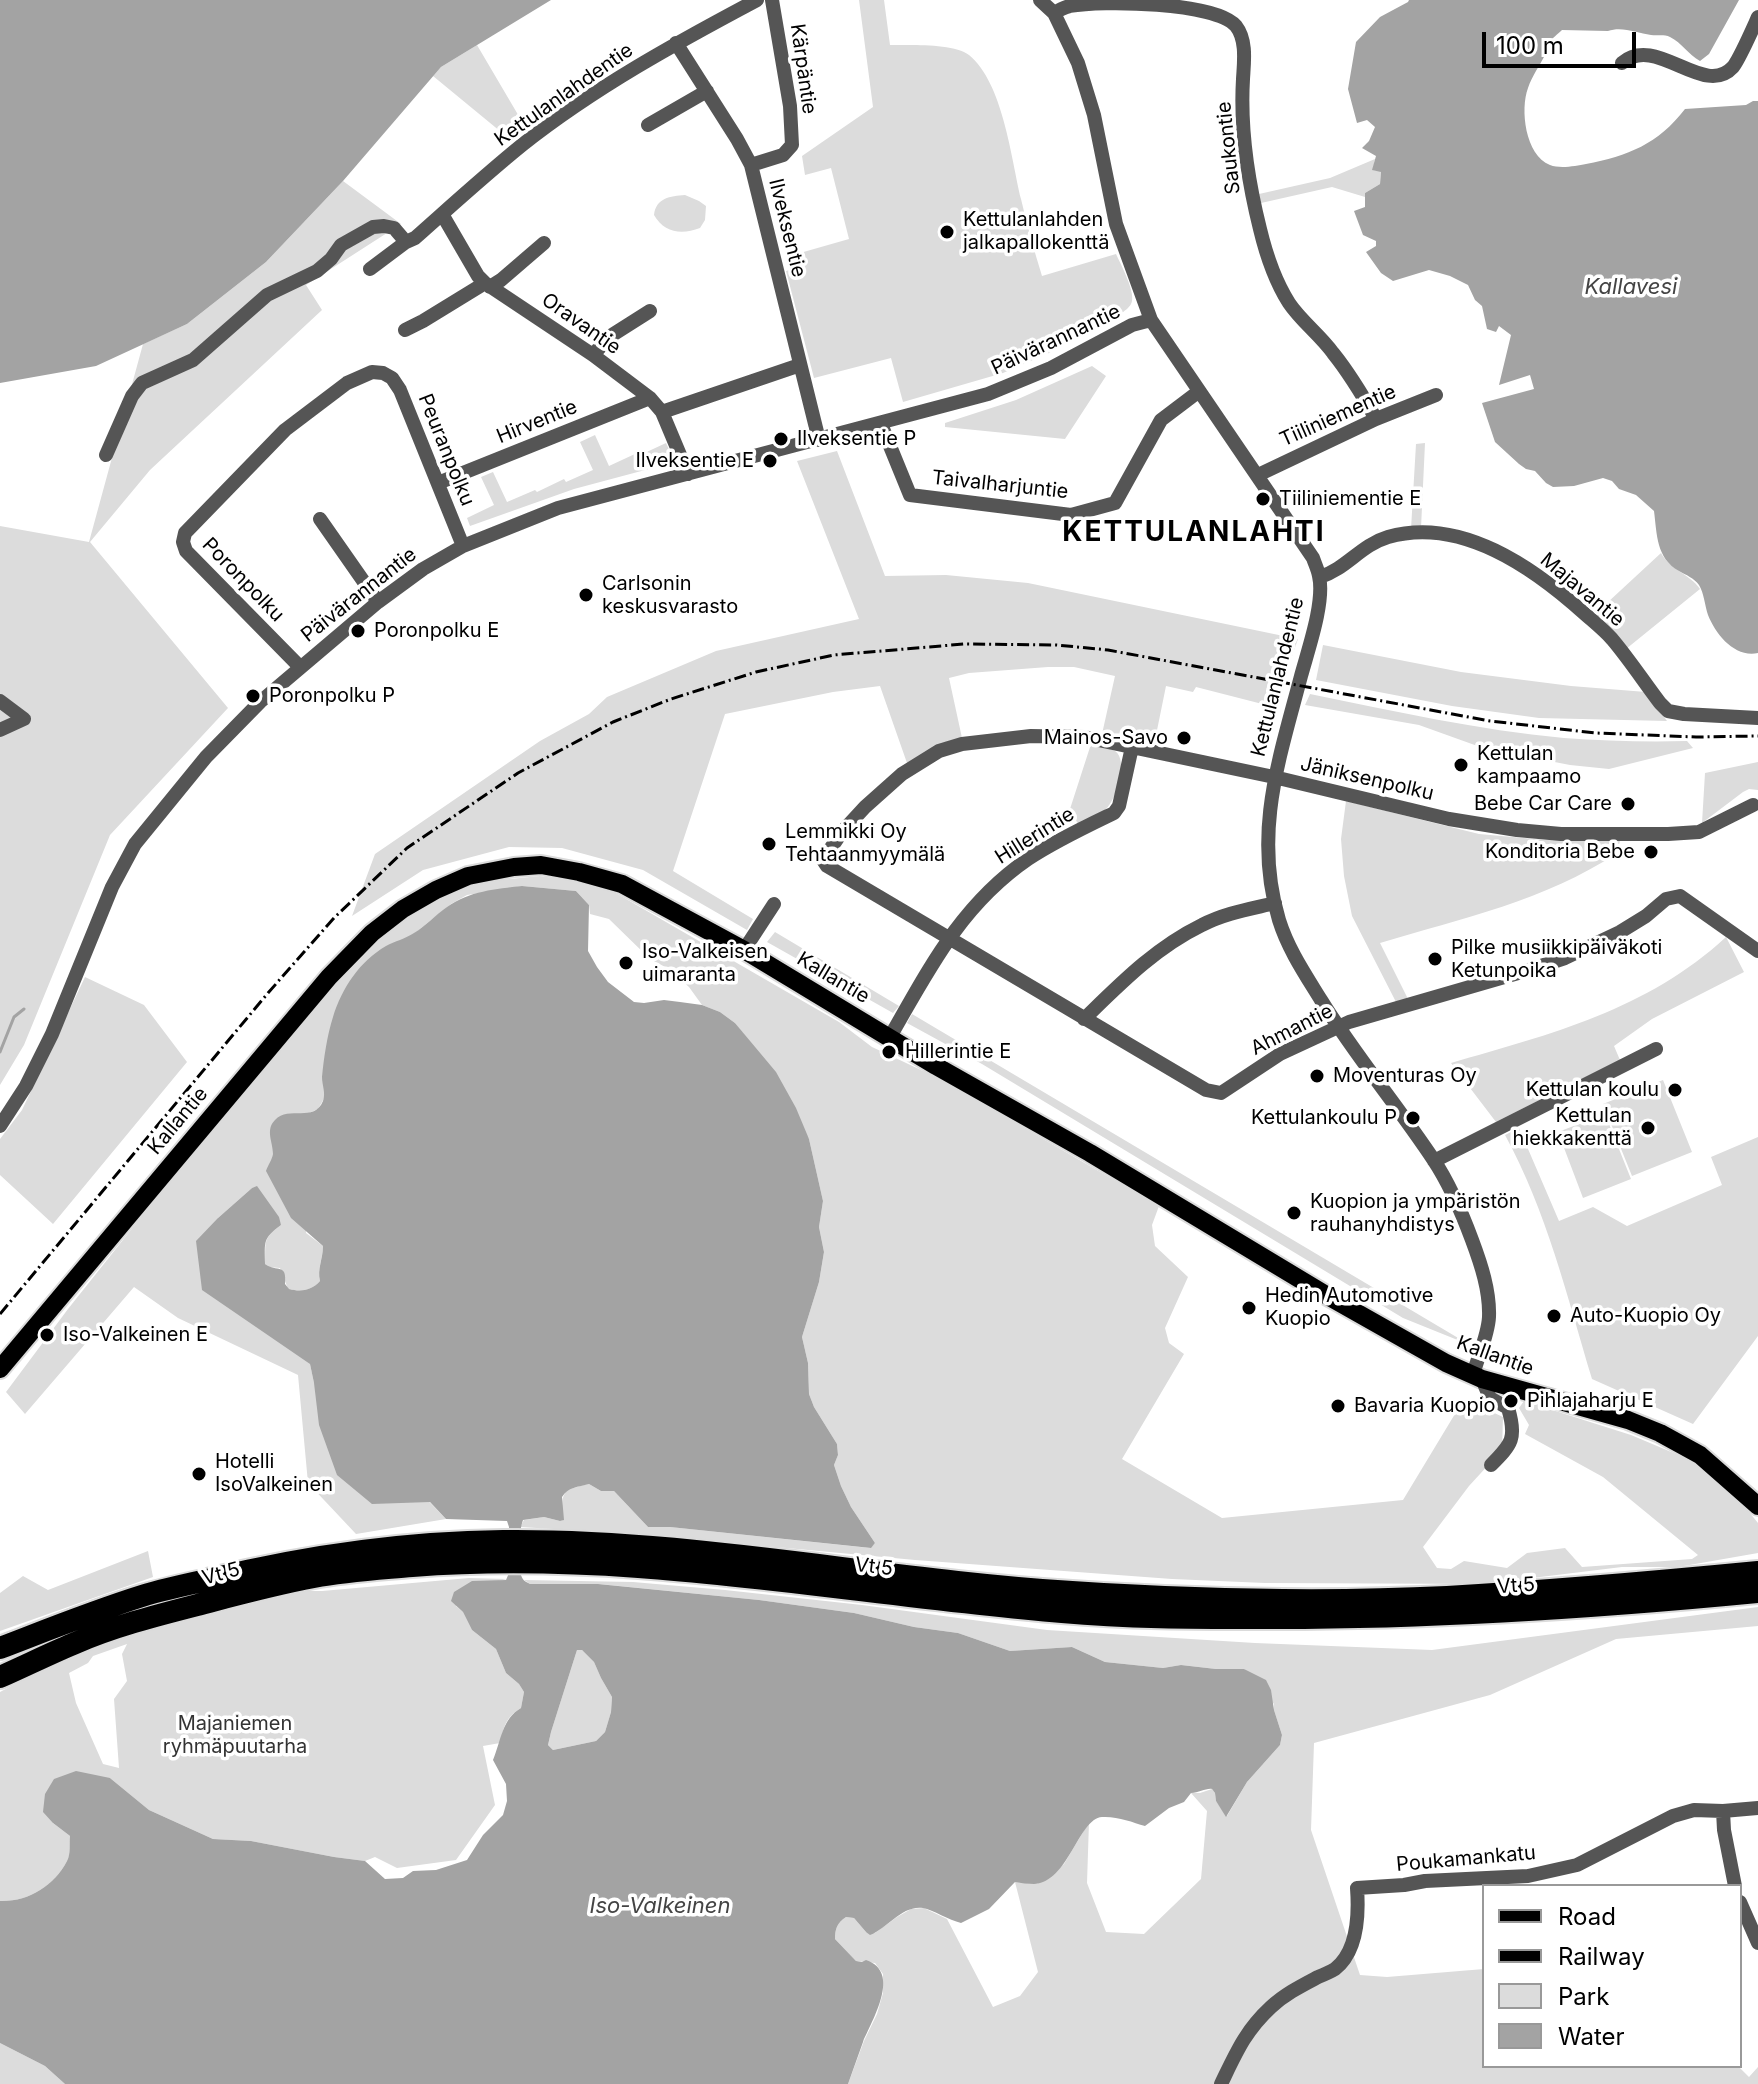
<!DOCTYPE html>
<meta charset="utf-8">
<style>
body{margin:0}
#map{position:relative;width:1758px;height:2084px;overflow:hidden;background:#fff;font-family:Inter,sans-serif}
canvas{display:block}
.legend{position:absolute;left:1482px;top:1884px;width:260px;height:184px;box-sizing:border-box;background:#fff;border:2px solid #999;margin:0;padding:10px 14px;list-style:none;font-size:24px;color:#000}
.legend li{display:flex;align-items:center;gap:16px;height:40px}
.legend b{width:40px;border:2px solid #999}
.scale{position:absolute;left:1482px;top:32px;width:154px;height:36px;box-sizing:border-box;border:4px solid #000;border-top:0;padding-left:10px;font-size:24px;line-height:28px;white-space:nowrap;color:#000;-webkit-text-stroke:6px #fff;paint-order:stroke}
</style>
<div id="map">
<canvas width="1758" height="2084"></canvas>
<ul class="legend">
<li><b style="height:10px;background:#000"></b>Road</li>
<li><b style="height:10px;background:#000"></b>Railway</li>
<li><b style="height:22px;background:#dcdcdc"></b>Park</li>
<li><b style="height:22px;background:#a3a3a3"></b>Water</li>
</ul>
<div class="scale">100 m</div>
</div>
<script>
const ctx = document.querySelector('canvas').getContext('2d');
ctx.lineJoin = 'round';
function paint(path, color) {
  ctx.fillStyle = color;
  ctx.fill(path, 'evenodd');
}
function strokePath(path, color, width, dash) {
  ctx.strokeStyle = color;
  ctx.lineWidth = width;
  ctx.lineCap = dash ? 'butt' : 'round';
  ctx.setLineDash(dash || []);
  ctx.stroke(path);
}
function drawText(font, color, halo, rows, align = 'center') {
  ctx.font = font + ' Inter,sans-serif';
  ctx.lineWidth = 7;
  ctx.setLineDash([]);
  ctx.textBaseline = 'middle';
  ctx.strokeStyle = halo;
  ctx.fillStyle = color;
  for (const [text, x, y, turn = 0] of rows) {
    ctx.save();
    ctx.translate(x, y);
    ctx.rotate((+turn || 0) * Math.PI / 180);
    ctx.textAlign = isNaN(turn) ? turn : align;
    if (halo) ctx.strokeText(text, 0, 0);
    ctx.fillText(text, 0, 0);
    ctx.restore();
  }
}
paint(new Path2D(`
 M859 0H884L890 45C909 45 954 43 969 55 1003 83 1011 157 1021 199 1027 225 1034 250 1042 276L1116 254C1121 265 1137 294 1131 304 1129 308 1124 311 1121 314L1049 353 1003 373 903 402 891 358 814 378 786 271 796 268 793 255 849 239 831 168 805 175 802 156 873 107Z
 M477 45 527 130 512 141 433 76 441 67Z
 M1375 159 1373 170 1381 171 1380 184 1365 193V197L1332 187 1261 203 1259 194 1330 178Z
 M343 181 401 224 306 285 322 310 150 470 90 542 228 708 110 835 24 1045 0 1085V526L89 542 143 344 187 324 266 262Z
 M685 195 699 201 706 206 705 220 700 228C682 235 664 233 654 215 656 198 670 196 685 195Z
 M1092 366 1106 376 1065 439 945 427V423L1016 400Z
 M595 435 609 466 637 453 638 456 666 443 675 462 574 489 470 526 467 518 494 505 481 477 493 472 507 502 535 490 537 492 564 479 566 482 593 470 580 442Z
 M1425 443 1421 528 1411 529 1416 444Z
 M837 451 885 576 946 575 1028 583 1298 639 1274 707 1196 687 1193 692 1166 686 1154 745 1102 734 1115 676 1074 667H1048L969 673 949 678 962 738 907 763 880 686 833 692 725 714 673 871 753 919 747 930 643 870 562 848 509 847 423 870 352 916 375 854 540 741 589 714 607 697 716 651 859 619 797 461Z
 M1661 553C1670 570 1690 574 1700 589L1626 649 1594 615Z
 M1323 645 1461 672 1571 686 1646 692 1667 721 1539 718 1452 706 1316 680Z
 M1310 694C1394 711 1478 730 1564 738 1605 741 1646 742 1687 741L1693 748 1609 769 1570 765 1483 748 1419 725 1305 705Z
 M1091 744C1098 746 1109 748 1115 751 1129 760 1116 800 1106 809 1098 815 1087 819 1078 824L1070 809Z
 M1758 762V790L1749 789 1743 792 1702 823 1705 773Z
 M1346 801 1479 834 1546 840 1620 841 1617 853C1545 901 1462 918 1380 943L1408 999 1396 1002 1352 916 1344 876 1341 839Z
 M540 876 602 885 839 1022 872 1047 936 1077 1159 1206 1152 1225 1155 1246 1188 1277 1165 1328 1169 1343 1184 1354 1122 1459 1222 1518 1403 1500 1464 1399 1503 1417 1502 1450 1469 1486 1423 1547 1437 1568 1451 1569 1464 1561 1507 1568 1527 1553 1565 1548 1582 1567 1692 1559 1698 1555 1603 1477 1525 1434 1529 1425 1519 1408 1524 1401 1631 1435 1695 1462 1745 1507 1758 1523V1553L1678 1567H1622L1483 1584 1265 1583 1172 1579 915 1560 637 1534 520 1527 524 1520 544 1517 560 1521 563 1520C561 1492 561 1490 589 1484L601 1491H614L648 1527H670L870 1548 875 1543 851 1507 841 1486 834 1465 838 1455 837 1444 814 1407 809 1394 808 1363 802 1337 819 1282 824 1252 819 1227 823 1201 809 1139 754 1047 735 1023 720 1012 702 1005 689 987 669 969 650 959 609 919 590 914 589 905 576 891 522 886 467 895 451 904 415 933 322 1102 318 1109 309 1113 306 1233 323 1246C323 1258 317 1269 320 1281 311 1291 300 1292 288 1289L280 1268 269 1267 265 1264C266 1242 262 1239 281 1225L257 1187 252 1188 218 1218 255 1254 310 1364 314 1383 446 1519 356 1534 308 1483 298 1375 178 1318 134 1287 25 1414 6 1392 68 1309 208 1133 381 932 423 905 479 882Z
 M775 932 899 1006 893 1013 767 942Z
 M1726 937 1744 972 1652 1019 1614 1046 1620 1060 1496 1122 1451 1063C1551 1034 1647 1010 1726 937Z
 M85 977 144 1005 187 1062 53 1224 0 1175V1139L22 1110Z
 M912 1014 1470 1345 1403 1318 982 1064 907 1023Z
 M1663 1080 1692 1152 1632 1176 1603 1104Z
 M1605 1114 1631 1179 1583 1198 1558 1132Z
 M1519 1128 1559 1221 1593 1207 1627 1226 1722 1185 1711 1157 1758 1137V1336L1693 1424 1592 1379C1567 1296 1547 1212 1505 1135Z
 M148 1551 153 1577 0 1631V1593L23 1576 48 1590Z
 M469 1578 507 1579 498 1581 456 1606 463 1612 472 1630 496 1649 506 1673 519 1684 524 1692 521 1708C506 1717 504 1726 500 1743L483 1746 495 1805 456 1860 397 1868 375 1857 365 1861 334 1857 251 1841 213 1839 149 1810 110 1778 53 1823 70 1836C69 1844 71 1855 67 1861 54 1886 28 1902 0 1901V1692L64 1658 104 1642 176 1621 295 1591H322ZM127 1644 122 1654 127 1681 114 1699 119 1768 103 1764 76 1703 69 1673 88 1663 93 1656Z
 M524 1580 633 1582 725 1590 862 1605 1047 1630 1255 1643 1432 1650 1758 1607V1626L1616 1639 1490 1695 1314 1743 1311 1830 1360 1975 1387 1977 1484 1969V2066H1738L1749 2077 1758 2067V2084H848L864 2041 877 2014 883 1993V1974L875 1963 856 1961 835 1939C835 1929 837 1923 846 1917L854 1918 866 1932 875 1933 897 1917 911 1909 924 1908 947 1919 993 2007 1020 1996 1038 1972 1015 1882 1037 1884 1064 1864 1089 1822 1087 1883 1106 1932 1144 1934 1201 1879 1207 1811 1191 1793H1200L1212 1789 1215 1793 1216 1801 1227 1816 1247 1782 1280 1745 1282 1735 1274 1710V1704L1244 1669H1216L1181 1665 1163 1668 1105 1662 1072 1647 1010 1651 958 1633 914 1627 854 1613 759 1600 599 1584H530Z
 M577 1650H582L594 1662 601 1678 612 1697 611 1712 605 1732 596 1741 553 1750 548 1745 551 1732Z
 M0 2043 45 2066 65 2084H0Z`), '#dcdcdc');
paint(new Path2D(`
 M0 0H551L441 67 343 181 266 262 187 324 96 366 0 383Z
 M1409 0H1739L1709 54 1700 61C1688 54 1682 43 1670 37 1664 34 1658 36 1651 35 1637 33 1622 26 1608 31L1562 30C1558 34 1552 38 1549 43 1547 47 1547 51 1545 55 1540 65 1532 76 1528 88 1520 109 1525 155 1550 165 1560 169 1576 166 1586 164 1628 156 1658 144 1685 109L1746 105 1753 101H1758V653C1735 658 1716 635 1708 615 1705 606 1704 593 1699 585 1694 578 1686 575 1679 571 1656 558 1657 534 1654 511L1636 495 1619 489 1612 481 1603 478 1574 486 1553 487 1546 483 1535 471 1526 469 1519 464 1495 442 1482 403 1534 389 1530 375 1499 385 1511 335 1499 326 1496 332 1487 329 1482 306 1475 300 1468 285 1450 276 1429 270 1393 281 1381 273 1366 252 1376 246V241L1363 235 1354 211 1365 207V193L1380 184 1381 172 1372 170 1376 156 1362 148 1369 141 1375 127 1367 120 1357 123 1348 89 1356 42 1380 17 1408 2Z
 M522 886 576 891 589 905 588 951 597 967 608 982 634 1002 644 1003 664 1000 680 1002 702 1005 720 1012 735 1023 776 1072 796 1108 809 1139 823 1201 819 1227 824 1252 819 1282 802 1337 808 1363 809 1394 814 1407 837 1444 838 1455 834 1465 841 1486 851 1507 875 1543 871 1548 670 1527H648L614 1491H601L589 1484C578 1487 568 1487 562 1497L564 1520 560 1521 544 1517 523 1520C519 1530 517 1564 521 1575 523 1581 525 1581 530 1584H598L759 1600 854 1613 914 1627 958 1633 1010 1651 1072 1647 1105 1662 1163 1668 1181 1665 1216 1669H1244L1266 1680 1271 1690 1274 1710 1282 1735 1280 1745 1247 1782 1226 1817 1216 1801 1215 1793 1212 1789C1206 1788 1199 1793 1191 1793L1184 1802 1169 1808 1145 1826C1132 1822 1117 1816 1102 1817 1078 1819 1069 1882 1034 1884 1028 1884 1021 1883 1015 1882L989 1909 961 1923C949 1920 933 1910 923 1908 902 1905 888 1928 870 1935L866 1932 854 1918 846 1917C837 1923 835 1929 835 1939L856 1961 862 1962 866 1960C902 1972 872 2020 863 2042 858 2056 853 2070 848 2084H65L45 2066 0 2043V1901C28 1902 54 1886 67 1861 71 1854 69 1844 70 1836L53 1823 43 1812 45 1794 54 1779 76 1771 110 1778 149 1810 213 1839 251 1841 334 1857 365 1861 385 1879 403 1878 413 1871 436 1870 467 1860 483 1835 503 1815 507 1801 506 1784 493 1760C501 1741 502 1719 521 1708L524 1692 519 1684 506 1673 496 1649 472 1630 463 1612 451 1601 454 1592 472 1581 506 1580 509 1573V1527L507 1521 446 1519 430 1502 372 1504 337 1475 319 1425 314 1383 310 1364 202 1290 196 1241 218 1218 252 1188 257 1186 279 1217 281 1225C262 1239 265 1242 265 1264 277 1273 287 1262 285 1284L289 1289C300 1292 311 1291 320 1281 317 1269 323 1259 323 1246L291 1218 266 1171C268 1165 272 1160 273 1154 273 1142 265 1130 275 1120 289 1105 314 1123 323 1101 326 1093 322 1085 322 1077 324 1057 327 1036 333 1017 342 988 359 962 386 946 395 941 405 939 414 933 426 926 435 915 447 907 469 891 496 889 522 886ZM577 1650H582L594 1662 601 1678 612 1697 611 1712 605 1732 596 1741 553 1750 548 1745 551 1732Z`), '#a3a3a3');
strokePath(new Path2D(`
 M0 1052 14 1017 24 1009`), '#a3a3a3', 3);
const major = new Path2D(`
 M0 1369 287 1027 329 977 372 933 403 909 436 890 468 876 514 867 541 865 579 872 622 884 744 950 936 1066 1090 1153 1331 1298 1446 1363 1482 1379 1628 1420 1660 1433 1700 1455 1758 1506`);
const highway = new Path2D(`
 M0 1648C47 1630 94 1611 142 1596 165 1589 189 1584 212 1579 307 1556 405 1542 503 1541 694 1539 882 1580 1072 1592 1196 1600 1322 1603 1447 1597 1550 1591 1654 1582 1758 1572
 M0 1677C25 1666 49 1654 73 1644 114 1626 158 1615 201 1604 239 1594 276 1584 314 1577 346 1571 380 1569 412 1566 633 1549 843 1594 1062 1612 1127 1618 1193 1618 1258 1618 1425 1619 1592 1608 1758 1592`);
strokePath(major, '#dbdbdb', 22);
strokePath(highway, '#dbdbdb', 26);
strokePath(new Path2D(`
 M1040 0 1054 13 1078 63 1094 115 1116 224 1151 320 1313 558C1315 564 1318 570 1319 576 1325 602 1308 650 1301 676 1279 760 1253 833 1279 920 1288 949 1305 974 1321 1000 1355 1055 1397 1105 1433 1159 1449 1183 1462 1213 1472 1240 1481 1264 1490 1291 1489 1317 1488 1336 1478 1356 1473 1375
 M1054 13C1059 10 1064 7 1070 6 1101 0 1216 2 1236 26 1247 40 1244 62 1243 79 1240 129 1248 181 1260 229 1266 254 1275 281 1289 303 1301 321 1320 335 1333 353 1350 374 1363 396 1376 419
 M676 43 737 139 751 165 819 440
 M1622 63C1656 33 1704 99 1733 67 1740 58 1753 28 1758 17
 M648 125 707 91
 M751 165 783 155 792 145 790 106 772 0
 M442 214 478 276 485 283 593 355 650 398 662 412 688 474
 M370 269 406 242 415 238C450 207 485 175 522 145 594 88 676 43 757 0
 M490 287 501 280 544 243
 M405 330 423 321 485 283
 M593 355 609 337 650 311
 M662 412 800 365
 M881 424 910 495 1071 515 1115 503 1161 420 1198 392
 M106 455 132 396 142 383 193 360 267 295 317 271 331 259 341 245 373 227 384 226 394 228 406 242
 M1258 475 1376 419 1436 395
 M438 483 650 398
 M320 519 378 602
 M1320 577C1346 569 1361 545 1388 537 1461 516 1534 568 1585 614 1594 622 1604 630 1612 639 1629 659 1644 682 1660 703L1668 711 1684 714 1758 718
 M300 667 186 551 183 542 185 533 285 430 347 383 372 372 383 373 392 378 400 390 463 546
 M0 701 24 719 0 730
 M1753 805 1699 832 1668 834H1561L1517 830 1449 819 1274 777 1084 737 1031 736 962 744 939 751 902 774 865 807 841 833 823 860 827 866 1206 1090 1221 1093 1280 1054 1349 1022 1532 969 1565 958 1620 932 1646 916 1666 899 1680 896 1758 951
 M744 950 774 904
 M1084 1019C1121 983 1155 948 1202 925 1225 913 1250 909 1275 903
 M890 1037C929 969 961 905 1028 859 1055 841 1085 827 1114 813L1119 806 1132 747
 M0 1126 26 1086 52 1034 112 887 135 844 206 757 260 702 378 602 423 569 463 546 558 508 988 394 1051 368 1132 325 1151 320
 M1434 1161 1656 1049
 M1482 1379 1490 1398 1508 1408C1517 1438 1512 1444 1491 1465
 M1723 1811 1724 1830 1735 1886
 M1740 1902 1758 1943
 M1221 2084C1236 2053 1245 2031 1271 2007 1285 1994 1301 1986 1318 1977 1323 1975 1330 1972 1335 1969 1358 1951 1359 1915 1357 1888L1404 1885 1425 1881 1528 1876 1577 1865 1673 1816 1694 1810 1723 1811 1758 1808`), '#555', 14);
strokePath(major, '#000', 18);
strokePath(highway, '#000', 22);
strokePath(new Path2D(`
 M0 1314 268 993 334 918 407 848 518 773 613 722 671 699 756 672 834 655 964 644 1057 645 1108 650 1490 721 1596 733 1696 737 1758 736`), '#000', 3, [12, 4, 2, 4]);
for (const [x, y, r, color] of [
 [947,232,8,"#000"],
 [781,439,8,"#000"],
 [770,461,8,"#000"],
 [1263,499,8,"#000"],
 [586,595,8,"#000"],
 [358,631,8,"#000"],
 [253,696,8,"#000"],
 [1184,738,8,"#000"],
 [1461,765,8,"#000"],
 [1628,804,8,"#000"],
 [769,844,8,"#000"],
 [1651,852,8,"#000"],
 [1435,959,8,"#000"],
 [626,963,8,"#000"],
 [889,1052,8,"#000"],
 [1317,1076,8,"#000"],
 [1675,1090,8,"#000"],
 [1413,1118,8,"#000"],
 [1648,1128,8,"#000"],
 [1294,1213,8,"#000"],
 [1249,1308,8,"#000"],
 [1554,1316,8,"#000"],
 [47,1335,8,"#000"],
 [1511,1401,8,"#000"],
 [1338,1406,8,"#000"],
 [199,1474,8,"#000"]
]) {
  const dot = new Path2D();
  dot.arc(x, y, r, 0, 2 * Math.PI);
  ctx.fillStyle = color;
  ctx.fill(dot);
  strokePath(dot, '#fff', 3);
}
drawText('20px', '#000', '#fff', [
 ["Kärpäntie",803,69,82],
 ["Kettulanlahdentie",564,95,-35],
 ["Saukontie",1229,148,-96],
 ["Ilveksentie",787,228,76],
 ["Oravantie",581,324,35],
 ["Päivärannantie",1056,340,-25],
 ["Tiiliniementie",1338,416,-24],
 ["Hirventie",537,422,-22],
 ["Peuranpolku",446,450,68],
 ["Taivalharjuntie",1000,485,6],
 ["Poronpolku",243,580,46],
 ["Majavantie",1582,590,40],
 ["Päivärannantie",359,595,-38],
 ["Kettulanlahdentie",1278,677,-76],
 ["Jäniksenpolku",1367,779,13],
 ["Hillerintie",1035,836,-32],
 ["Kallantie",833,978,31],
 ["Ahmantie",1292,1030,-27],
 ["Kallantie",178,1121,-50],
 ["Kallantie",1495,1356,20],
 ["Vt 5",874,1567,7],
 ["Vt 5",221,1574,-15],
 ["Vt 5",1516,1586,-4],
 ["Poukamankatu",1466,1859,-5]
]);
drawText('20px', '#000', '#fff', [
 ["Kettulanlahden",963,220],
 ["jalkapallokenttä",963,243],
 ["Ilveksentie P",797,439],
 ["Ilveksentie E",754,461,"right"],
 ["Tiiliniementie E",1279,499],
 ["Carlsonin",602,584],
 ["keskusvarasto",602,607],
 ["Poronpolku E",374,631],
 ["Poronpolku P",269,696],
 ["Mainos-Savo",1168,738,"right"],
 ["Kettulan",1477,754],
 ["kampaamo",1477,777],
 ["Bebe Car Care",1612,804,"right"],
 ["Lemmikki Oy",785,832],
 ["Tehtaanmyymälä",785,855],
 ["Konditoria Bebe",1635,852,"right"],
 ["Pilke musiikkipäiväkoti",1451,948],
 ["Ketunpoika",1451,971],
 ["Iso-Valkeisen",642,952],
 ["uimaranta",642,975],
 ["Hillerintie E",905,1052],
 ["Moventuras Oy",1333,1076],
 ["Kettulan koulu",1659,1090,"right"],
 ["Kettulan",1632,1116,"right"],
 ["hiekkakenttä",1632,1139,"right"],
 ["Kettulankoulu P",1397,1118,"right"],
 ["Kuopion ja ympäristön",1310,1202],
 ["rauhanyhdistys",1310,1225],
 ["Hedin Automotive",1265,1296],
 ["Kuopio",1265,1319],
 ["Auto-Kuopio Oy",1570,1316],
 ["Iso-Valkeinen E",63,1335],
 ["Pihlajaharju E",1527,1401],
 ["Bavaria Kuopio",1354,1406],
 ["Hotelli",215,1462],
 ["IsoValkeinen",215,1485]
], 'left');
drawText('20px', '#333', '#fff', [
 ["Majaniemen",235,1724],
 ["ryhmäpuutarha",235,1747]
]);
drawText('italic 22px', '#444', '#fff', [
 ["Kallavesi",1631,287],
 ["Iso-Valkeinen",660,1906]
]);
ctx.letterSpacing = '2px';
drawText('bold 28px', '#000', '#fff', [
 ["KETTULANLAHTI",1194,533]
]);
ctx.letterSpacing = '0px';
</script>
